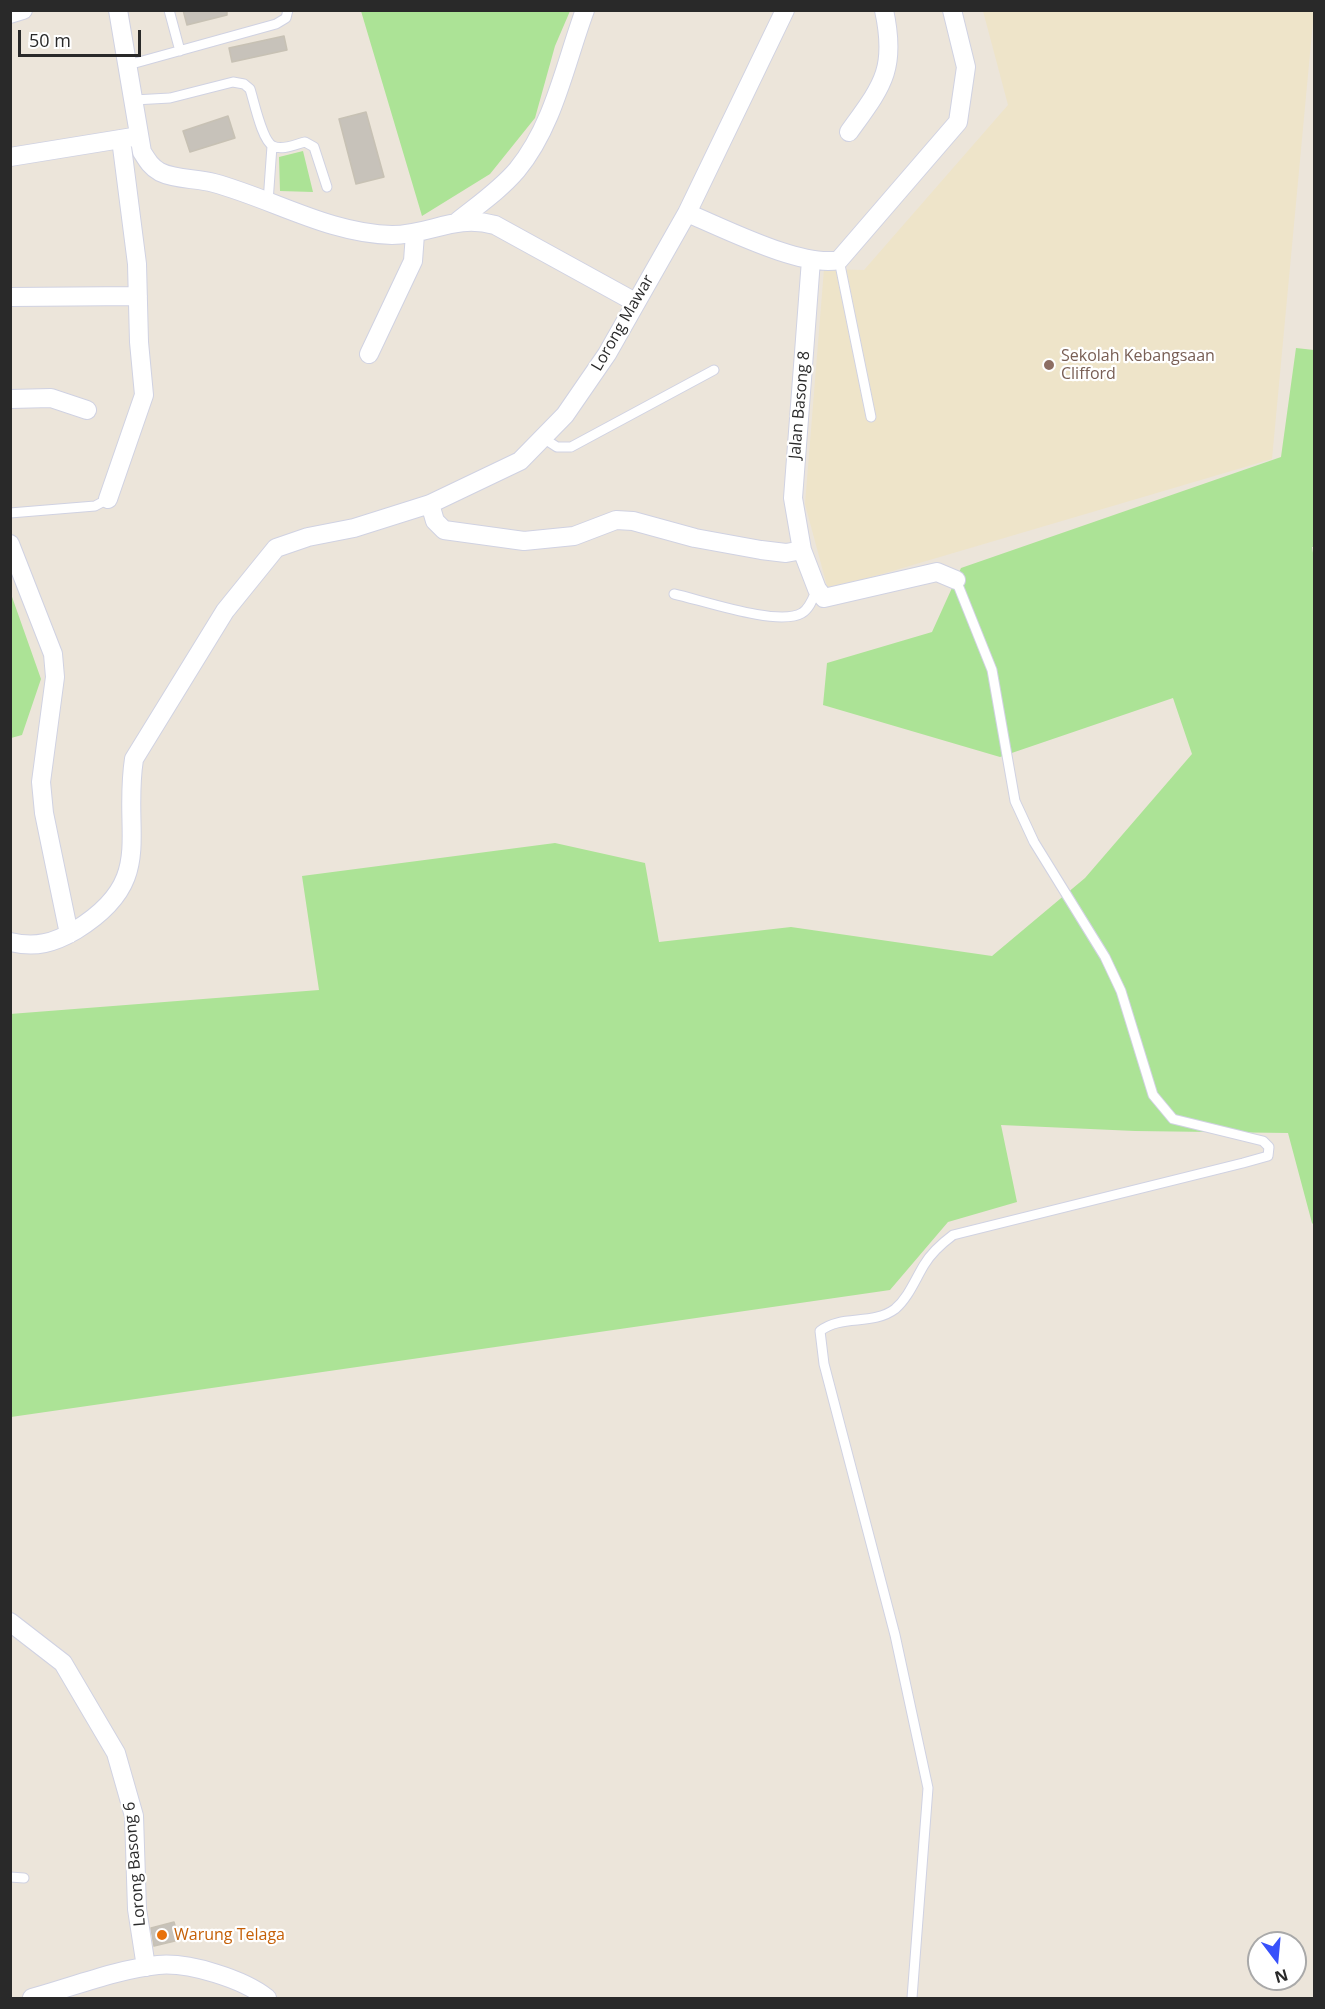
<!DOCTYPE html>
<style>
body{margin:0}
#map{position:relative;width:1325px;height:2009px;overflow:hidden;background:#ece5da;font-family:"Open Sans",sans-serif}
canvas{display:block}
.frame{position:absolute;inset:0;border:12px solid #292929;pointer-events:none}
.north{position:absolute;left:1247px;top:1931px;width:60px;height:60px;box-sizing:border-box;background:#fff;border:2px solid #a9a9a9;border-radius:50%;rotate:164deg;font-size:16px;font-weight:700;line-height:24px;text-align:center;color:#292929}
.north::after{content:'';display:block;margin:auto;width:21px;height:27px;background:#3851fb;clip-path:polygon(50% 0,100% 100%,50% 72%,0 100%)}
.scale{position:absolute;left:18px;top:30px;width:123px;height:27px;box-sizing:border-box;border:3px solid #292929;border-top:0;padding-left:8px;font-size:18px;line-height:21px;white-space:nowrap;color:#292929;-webkit-text-stroke:4px #fff;paint-order:stroke}
</style>
<div id="map">
<canvas width="1325" height="2009"></canvas>
<div class="frame"></div>
<div class="north">N</div>
<div class="scale">50 m</div>
</div>
<script>
const ctx = document.querySelector('canvas').getContext('2d');
ctx.lineJoin = 'round';
function paint(path, color) {
  ctx.fillStyle = color;
  ctx.fill(path, 'evenodd');
}
function strokePath(path, color, width, dash) {
  ctx.strokeStyle = color;
  ctx.lineWidth = width;
  ctx.lineCap = dash ? 'butt' : 'round';
  ctx.setLineDash(dash || []);
  ctx.stroke(path);
}
function drawText(font, color, halo, rows, align = 'center') {
  ctx.font = font + ' "Open Sans",sans-serif';
  ctx.lineWidth = 4.5;
  ctx.setLineDash([]);
  ctx.textBaseline = 'middle';
  ctx.strokeStyle = halo;
  ctx.fillStyle = color;
  for (const [text, x, y, turn = 0] of rows) {
    ctx.save();
    ctx.translate(x, y);
    ctx.rotate((+turn || 0) * Math.PI / 180);
    ctx.textAlign = isNaN(turn) ? turn : align;
    if (halo) ctx.strokeText(text, 0, 0);
    ctx.fillText(text, 0, 0);
    ctx.restore();
  }
}
paint(new Path2D(`
 M983 11H1314L1272 459 828 590 805 504 824 269 864 270 1008 105Z`), '#eee4c9');
paint(new Path2D(`
 M361 11H570L555 46 535 118 490 174 422 216Z
 M303 151 313 192 280 191 279 157Z
 M1296 348 1314 350V547H1312L1314 559V1225L1312 1223 1288 1133 1135 1131 1001 1125 1017 1202 948 1222 890 1290 11 1417 10 1014 319 990 302 876 555 843 645 863 659 942 791 927 992 956 1085 878 1192 754 1173 698 1000 757 823 705 827 663 932 632 961 568 1281 457Z
 M11 594 41 679 22 735 11 738Z`), '#ace396');
const building = new Path2D(`
 M183 10H227V15L187 25Z
 M284 36 287 50 232 62 229 48Z
 M366 112 384 177 356 184 339 119Z
 M228 116 235 138 190 152 183 131Z
 M174 1922 179 1940 154 1946 151 1928Z`);
paint(building, '#c7c2ba');
strokePath(building, '#c7c1b4', 1.5);
const service = new Path2D(`
 M169 10 180 51
 M128 65 276 24 286 18 288 10
 M134 100 170 98 233 82 244 84 250 89C254 101 262 141 273 146 282 151 296 144 305 142L314 147 327 187
 M268 202 272 146
 M839 260 871 417
 M543 438 557 447H571L714 370
 M10 513 95 506 108 499
 M674 594C702 600 778 627 802 613 810 608 813 598 817 589
 M10 1877 24 1878
 M912 1998 928 1788 895 1635 824 1364 820 1331C842 1314 872 1326 895 1309 908 1298 915 1280 924 1265 931 1253 941 1244 953 1235L1243 1163 1268 1156 1269 1147 1263 1141 1173 1119 1153 1095 1121 991 1105 957 1034 842 1015 801 992 670 956 580`);
const minor = new Path2D(`
 M118 10 142 152C147 160 151 167 160 172 176 180 197 178 214 183 273 199 330 234 392 235 431 235 454 214 495 225L635 302
 M10 14 23 10
 M849 132C882 86 897 70 884 10
 M10 157 133 137
 M687 213C724 228 801 268 839 260L958 122 966 67 952 10
 M458 221C478 205 500 190 517 170 554 125 565 64 585 10
 M10 297 138 296
 M369 354 413 261 415 234
 M10 399 51 398 87 410
 M108 499 144 395 139 342 137 264 121 139
 M430 504 435 521 444 530 524 541 574 536 616 520 633 521 695 538 761 550 786 553 802 550 817 589 824 598 937 572 956 580
 M10 544 53 654 55 677 41 782 44 813 69 934
 M802 550 793 498 811 260
 M10 942C36 948 54 943 76 930 157 880 122 836 134 759L225 611 276 548 308 537 354 528 430 504 520 461 565 415 607 354 687 213 785 10
 M10 1622 63 1663 116 1753 134 1816 137 1909 146 1967
 M32 1998C72 1987 118 1969 158 1965 189 1962 243 1979 267 1998`);
strokePath(service, '#d0d2e2', 11);
strokePath(minor, '#d0d2e2', 20);
strokePath(service, '#fff', 9);
strokePath(minor, '#fff', 18);
for (const [x, y, r, color] of [
 [1049,365,6,"#8d6e63"],
 [162,1935,6,"#e8710a"]
]) {
  const dot = new Path2D();
  dot.arc(x, y, r, 0, 2 * Math.PI);
  ctx.fillStyle = color;
  ctx.fill(dot);
  strokePath(dot, '#fff', 2);
}
drawText('16px', '#292929', '#fff', [
 ["Lorong Mawar",623,323,-60],
 ["Jalan Basong 8",800,405,-85],
 ["Lorong Basong 6",135,1864,-95]
]);
drawText('16px', '#785e54', '#fff', [
 ["Sekolah Kebangsaan",1061,356],
 ["Clifford",1061,374]
], 'left');
drawText('16px', '#c56008', '#fff', [
 ["Warung Telaga",174,1935]
], 'left');
</script>
